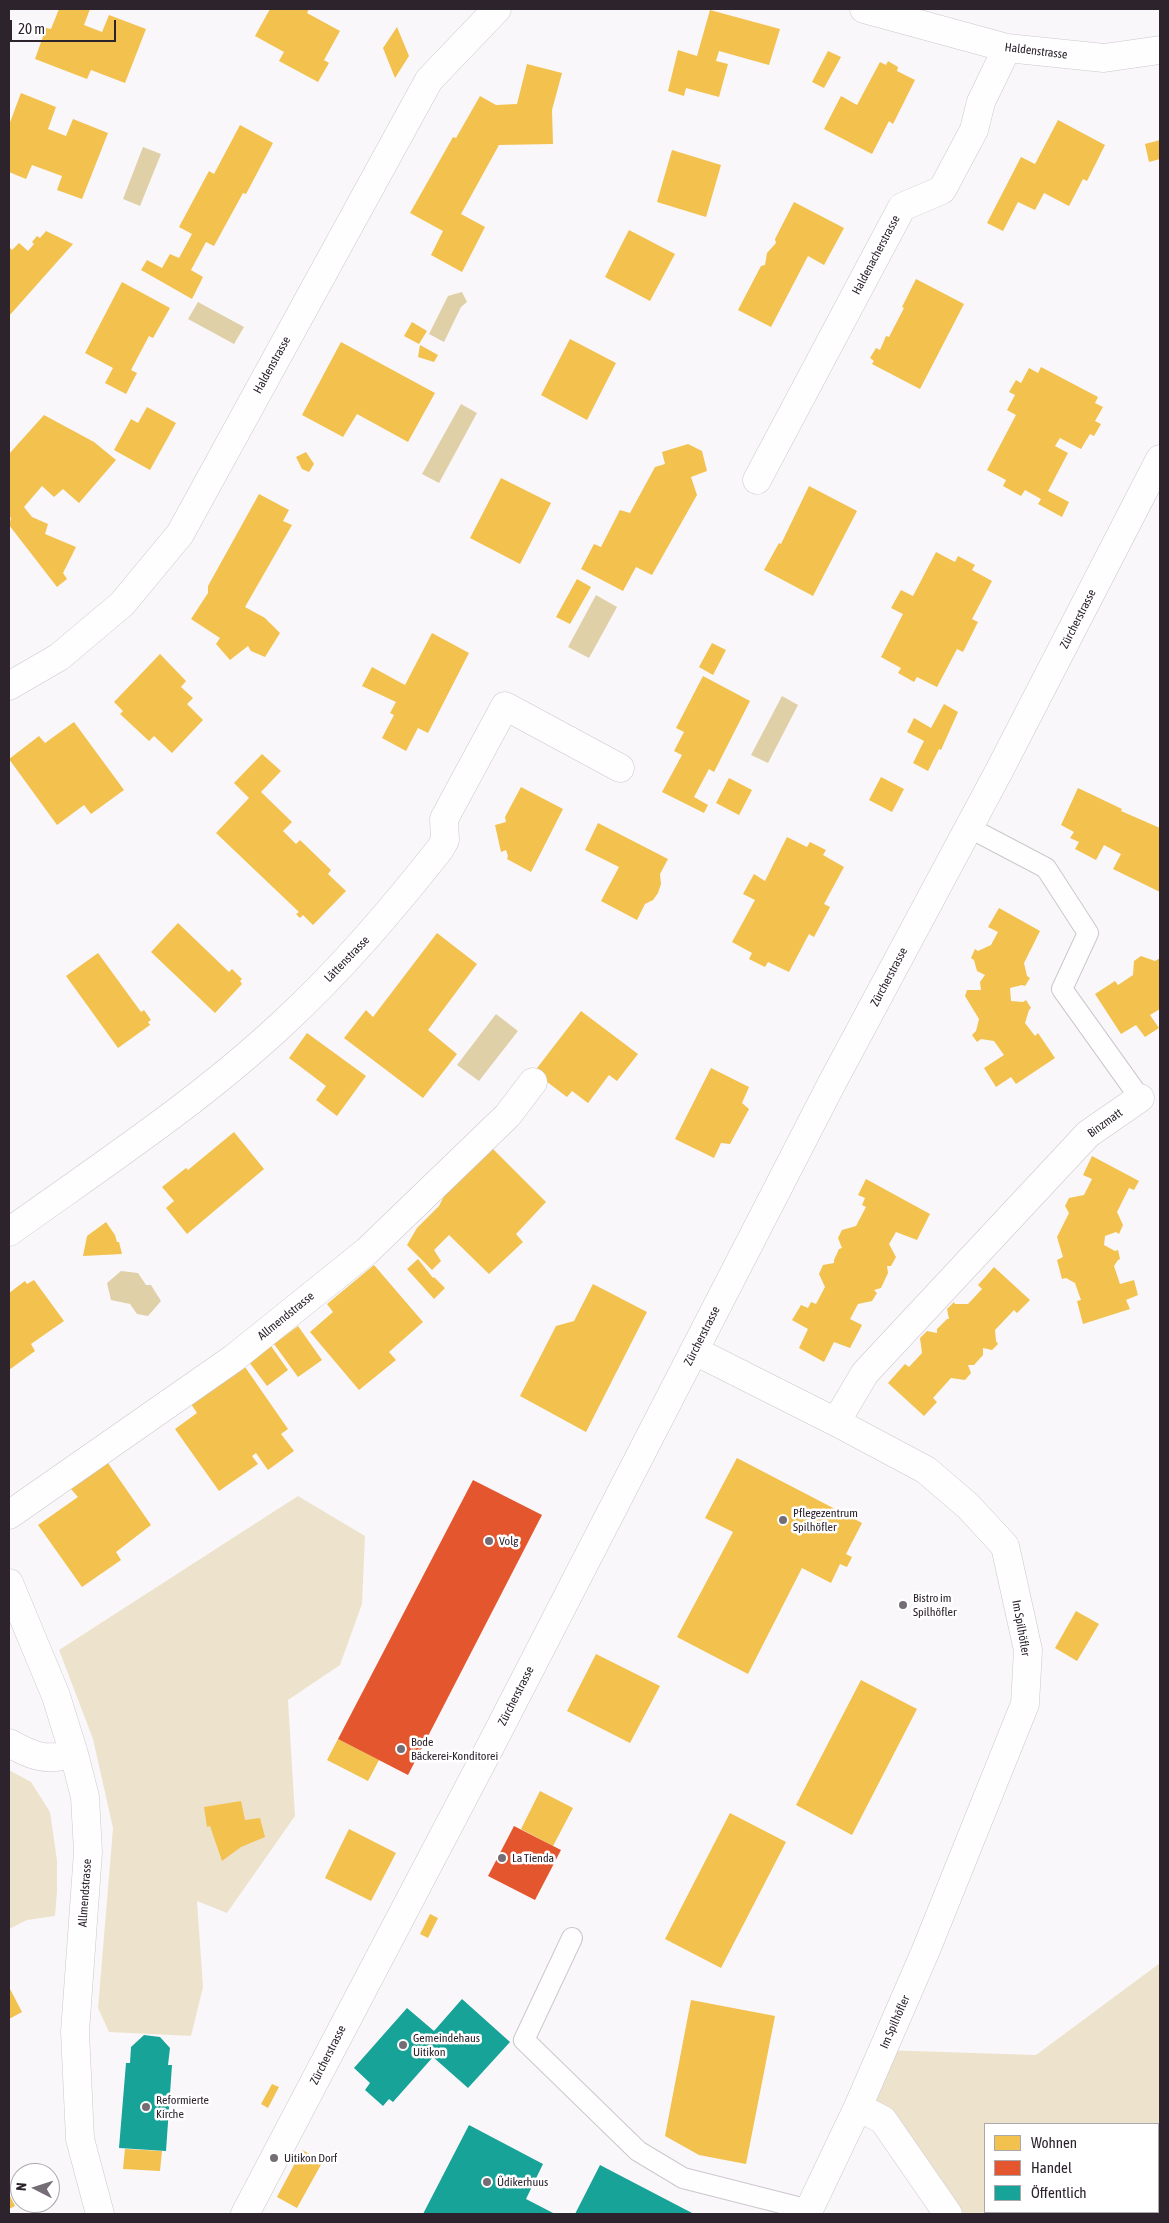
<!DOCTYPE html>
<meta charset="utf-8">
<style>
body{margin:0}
#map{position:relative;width:1169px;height:2223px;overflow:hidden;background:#faf7fa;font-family:"Asap Condensed",sans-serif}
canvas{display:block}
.frame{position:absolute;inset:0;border:10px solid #2c232d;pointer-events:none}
.legend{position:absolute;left:984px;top:2123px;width:175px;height:90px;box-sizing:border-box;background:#fff;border:1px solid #aba7ab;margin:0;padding:6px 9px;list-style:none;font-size:15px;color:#2c232d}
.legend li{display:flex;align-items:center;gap:10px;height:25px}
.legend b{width:25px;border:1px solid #aba7ab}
.north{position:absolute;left:10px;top:2163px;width:50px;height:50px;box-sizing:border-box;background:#fff;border:1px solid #aba7ab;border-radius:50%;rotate:275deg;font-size:14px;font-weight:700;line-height:20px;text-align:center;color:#2c232d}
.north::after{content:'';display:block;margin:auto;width:18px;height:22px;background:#746d75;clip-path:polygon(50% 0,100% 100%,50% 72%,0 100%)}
.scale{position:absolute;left:10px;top:20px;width:106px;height:22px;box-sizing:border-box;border:2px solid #2c232d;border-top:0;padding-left:6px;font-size:15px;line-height:18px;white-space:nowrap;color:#2c232d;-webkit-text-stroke:4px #fff;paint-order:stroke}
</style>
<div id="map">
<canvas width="1169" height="2223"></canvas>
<div class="frame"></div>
<ul class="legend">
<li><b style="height:14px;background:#f2c14e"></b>Wohnen</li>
<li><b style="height:14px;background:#e4572e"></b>Handel</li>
<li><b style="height:14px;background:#17a398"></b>Öffentlich</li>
</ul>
<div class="north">N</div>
<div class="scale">20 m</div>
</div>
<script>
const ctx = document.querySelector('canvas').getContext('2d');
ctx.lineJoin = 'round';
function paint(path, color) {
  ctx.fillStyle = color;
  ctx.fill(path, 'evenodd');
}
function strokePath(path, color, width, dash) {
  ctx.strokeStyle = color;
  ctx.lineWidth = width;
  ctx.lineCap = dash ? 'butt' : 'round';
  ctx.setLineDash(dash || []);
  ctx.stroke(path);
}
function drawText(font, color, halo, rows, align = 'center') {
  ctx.font = font + ' "Asap Condensed",sans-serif';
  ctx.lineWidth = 5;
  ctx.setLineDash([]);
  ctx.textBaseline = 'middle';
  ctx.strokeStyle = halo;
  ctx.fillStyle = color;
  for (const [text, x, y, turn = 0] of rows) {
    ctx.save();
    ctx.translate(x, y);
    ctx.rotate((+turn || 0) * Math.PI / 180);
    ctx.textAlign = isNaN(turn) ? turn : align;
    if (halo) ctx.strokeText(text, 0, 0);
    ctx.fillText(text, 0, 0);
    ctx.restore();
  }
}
paint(new Path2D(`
 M298 1496 365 1536 362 1604 340 1665 288 1700 295 1816 227 1913 197 1901 203 1987 191 2036 109 2032 98 2008 113 1828 93 1739 59 1650Z
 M9 1770 31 1782 50 1812 57 1860V1892L55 1916 27 1920 9 1929Z
 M1160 1963V2214H948L858 2107 882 2050 1036 2055ZM985 2124H1158V2212H985Z`), '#ede3cd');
paint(new Path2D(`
 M143 147 161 154 140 206 123 199Z
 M462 292 467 302 461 307 444 342 429 334 448 296Z
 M198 302 244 327 234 344 188 319Z
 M461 404 477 413 439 483 422 474Z
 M596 595 617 607 589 658 568 647Z
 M782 696 798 705 768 763 751 755Z
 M496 1014 518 1031 479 1081 457 1065Z
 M121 1271 138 1273 146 1285H151L161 1301 148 1316 137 1314 130 1304 111 1300 107 1283Z`), '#dfd0a8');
paint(new Path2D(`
 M59 9H90L84 25 102 32 109 15 146 29 125 83 91 70 87 79 35 59 46 28 51 29Z
 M270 9H309L307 13 340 31 324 60 329 63 318 82 279 61 284 52 255 36Z
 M710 10 780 29 769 65 719 51 716 61 728 64 719 97 686 88 684 96 668 91 678 50 697 56Z
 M397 27 409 56 395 78 383 48Z
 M828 51 841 57 824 88 812 82Z
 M888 61 898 67 897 71 915 80 893 124 889 121 872 154 824 129 841 96 857 105 880 62 886 65Z
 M527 64 562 73 552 110 553 144 499 145 461 214 485 227 462 272 431 255 443 231 410 213 453 137 456 138 480 96 496 105 517 104Z
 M21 93 56 107 48 129 66 136 73 119 108 133 82 199 57 190 62 176 32 165 26 179 9 172V125Z
 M1058 120 1105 145 1087 181 1083 179 1069 206 1044 193 1035 210 1018 202 1003 231 987 223 1021 157 1035 164Z
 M240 125 273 143 246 194 243 193 214 246 206 242 191 270 203 277 192 299 141 270 147 260 162 268 170 254 179 258 192 234 179 227 209 171 214 174Z
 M1160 140V159L1149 162 1145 144Z
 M672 150 721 165 706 217 657 202Z
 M794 202 844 228 824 265 808 256 771 327 738 310 761 266 765 265 767 253 776 243 775 239Z
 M629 230 675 254 650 301 605 277Z
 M46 231 73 244 9 316V247L12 250 19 243 28 251 34 244 32 242 37 236 40 238Z
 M916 279 964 304 920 389 872 364 874 361 870 358 876 348 880 350 886 336 889 337 904 308 902 307Z
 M122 282 170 308 153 338 149 336 131 370 137 373 126 394 105 383 113 368 85 353Z
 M412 322 427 331 419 344 404 336Z
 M570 339 616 363 587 420 541 395Z
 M341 342 435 393 408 442 357 414 343 437 302 415Z
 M420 345 438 355 434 362 418 357Z
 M1041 367 1098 397 1095 403 1103 407 1095 421 1101 424 1094 436 1090 434 1081 449 1060 438 1055 446 1068 453 1048 491 1069 502 1062 517 1038 504 1041 499 1025 490 1021 496 1003 486 1006 480 987 470 1016 415 1007 410 1015 395 1009 392 1016 380 1021 383 1029 368 1038 373Z
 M147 407 176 423 150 470 114 450 131 419 138 423Z
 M44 415 94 442 116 460 79 503 63 489 54 497 42 486 24 507 32 517 48 524 45 534 76 547 63 573 67 579 57 587 9 525 11 518 9 516V454Z
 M688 444 702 451 707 471 691 477 697 495 652 575 636 567 623 591 581 569 594 544 601 547 620 510 630 513 655 467 665 464 662 452Z
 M306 452 314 464 309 472 302 469 296 457Z
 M501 478 551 503 520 564 470 538Z
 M809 486 857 511 813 596 764 570 779 543 781 544Z
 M259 494 289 510 283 521 292 525 245 607 265 618 280 633 265 657 251 651 248 646 230 660 216 644 220 638 191 619 208 593V586Z
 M936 552 955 562 958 556 975 565 972 570 992 581 972 619 978 622 963 652 957 649 937 687 917 677 914 682 898 673 901 668 881 657 903 614 891 608 901 590 913 596Z
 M577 579 591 587 570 624 556 617Z
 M432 633 469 653 428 733 418 728 406 751 382 738 394 715 390 713 396 702 362 686 372 667 405 685Z
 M712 643 726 650 713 675 699 667Z
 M160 654 186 681 181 687 193 698 187 704 203 720 172 753 154 736 149 741 120 714 123 711 114 702Z
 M703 676 750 701 714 772 709 769 694 797 708 805 704 813 662 792 682 755 674 751 684 732 676 728Z
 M944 704 958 712 941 750 939 749 928 771 913 763 924 741 907 732 914 718 931 728Z
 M74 722 124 790 91 814 84 805 57 825 9 759 39 736 45 743Z
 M262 754 281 771 261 792 292 822 283 831 296 844 300 840 331 870 328 874 346 891 313 925 303 915 300 918 296 914 299 912 216 833 249 798 234 783Z
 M881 777 904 789 892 812 869 800Z
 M729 778 752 790 739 815 716 803Z
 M521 787 563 809 531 872 507 859 508 856 506 850 501 852 495 825 506 822 505 817Z
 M1078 788 1122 809 1121 811 1160 828V892L1113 869 1121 854 1104 845 1096 860 1075 849 1079 842 1070 838 1074 832 1061 825Z
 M598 823 668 859 660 874 661 884 658 893 653 900 645 904 637 920 601 901 619 867 585 850Z
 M787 837 807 847 810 842 826 850 823 855 844 867 824 904 830 907 814 937 809 934 789 972 768 962 765 967 749 959 752 953 732 942 755 900 743 894 754 874 765 881Z
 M999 908 1040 931 1024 963 1027 976 1030 978 1025 986 1022 985 1010 988 1011 1001 1023 1002 1026 1000 1031 1008 1029 1010 1025 1023 1035 1036 1038 1033 1055 1058 1016 1084 1011 1077 996 1087 984 1068 1004 1055 994 1041 981 1039 977 1042 972 1035 976 1031 979 1019 965 996 967 990H981L980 982 985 975 977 971 974 960 971 958 975 949 978 951 991 945 998 932 988 927Z
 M178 923 229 972 232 969 242 979 240 981 242 984 215 1013 151 952Z
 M437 933 477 964 428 1030 457 1054 423 1098 344 1038 366 1010 373 1017Z
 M98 953 141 1012 144 1010 151 1020 148 1022 150 1025 118 1048 66 976Z
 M1141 956 1155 961 1160 958V1009L1150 1015 1159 1028 1145 1037 1136 1025 1121 1034 1095 994 1115 981 1118 985 1133 975 1134 961Z
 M581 1011 638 1054 617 1081 609 1075 588 1103 572 1091 567 1097 534 1072Z
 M307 1033 366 1076 337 1116 316 1100 326 1086 289 1058Z
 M711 1068 749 1087 742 1103 749 1109 730 1144 721 1143 714 1158 675 1139Z
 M234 1132 264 1169 187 1234 166 1208 174 1201 162 1187 186 1168 188 1170Z
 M492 1148 546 1202 516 1234 523 1242 489 1274 449 1235 434 1250 441 1261 432 1270 407 1245 417 1228 439 1206 444 1196Z
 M1092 1156 1139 1181 1134 1190 1129 1188 1117 1212 1123 1225 1119 1234 1116 1232 1105 1236 1104 1245 1115 1251 1118 1250 1120 1259 1118 1260 1114 1266 1120 1284 1134 1280 1138 1295 1126 1300 1130 1309 1083 1324 1077 1301 1081 1300 1075 1283 1066 1278 1062 1279 1057 1260 1063 1257 1057 1237 1069 1213 1065 1206 1069 1198 1084 1195 1092 1179 1083 1175Z
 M866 1179 930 1214 917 1240 896 1232 889 1244 896 1257 891 1266H887L888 1273 881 1288 874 1290 877 1293 872 1301 858 1304 850 1319 862 1325 850 1348 834 1342 824 1362 799 1348 808 1329 792 1320 801 1305 808 1308 811 1302 816 1304 825 1287 819 1274 823 1265 834 1263V1260L839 1249 842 1248 838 1238 842 1230 856 1226 866 1207 862 1205 865 1198 858 1195Z
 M106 1222 115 1235 117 1242H119L122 1254 83 1256 87 1236Z
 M418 1259 433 1278 434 1277 445 1288 434 1299 407 1269Z
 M374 1265 423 1322 389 1352 396 1360 359 1390 310 1332 333 1312 327 1304Z
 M994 1267 1030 1300 1017 1313 1014 1310 995 1330 996 1341 998 1344 992 1350 983 1348V1355L974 1365H968L971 1373 965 1380 951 1378 933 1398 937 1402 924 1416 888 1383 905 1364 909 1367 922 1353 920 1338 927 1331 937 1333V1329L947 1319H949L947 1309 954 1302 955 1304H968L982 1289 978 1285Z
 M34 1280 64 1321 31 1344 35 1351 9 1370V1293L25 1281 27 1284Z
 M593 1284 647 1312 586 1432 520 1396 556 1326 574 1321Z
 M298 1326 322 1360 298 1377 274 1344Z
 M271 1346 288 1370 267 1386 249 1362Z
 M245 1367 288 1429 281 1434 294 1451 268 1470 256 1453 252 1456 258 1464 219 1491 175 1429 197 1413 191 1404Z
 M737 1458 862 1523 846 1554 852 1557 847 1567 840 1564 831 1583 802 1568 748 1674 677 1637 733 1532 705 1518Z
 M108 1463 151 1525 116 1552 121 1560 82 1587 38 1525 78 1497 71 1489Z
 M1076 1611 1099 1624 1077 1661 1055 1648Z
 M596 1654 660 1686 630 1743 567 1711Z
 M861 1680 917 1709 852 1835 796 1805Z
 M338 1739 379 1760 368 1781 327 1760Z
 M540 1791 573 1808 553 1846 521 1829Z
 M241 1801 245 1820 260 1818 265 1837 241 1847 222 1861 210 1826 207 1827 204 1807Z
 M730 1813 786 1842 721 1968 665 1939Z
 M349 1829 396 1853 371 1901 325 1878Z
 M430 1914 438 1918 428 1938 420 1934Z
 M9 1987 22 2012 9 2019Z
 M691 2000 775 2016 746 2164 699 2155 665 2136Z
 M272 2084 279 2087 268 2108 261 2104Z
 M125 2149 162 2151 160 2171 123 2169Z
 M302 2150 323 2161 297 2208 277 2197Z
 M9 2194 15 2206 9 2209Z`), '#f2c14e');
paint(new Path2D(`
 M473 1480 542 1515 408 1775 338 1739Z
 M514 1826 561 1850 535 1900 488 1876Z`), '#e4572e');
paint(new Path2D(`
 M462 1999 510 2042 468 2088 433 2057 393 2102 389 2099 383 2106 365 2090 370 2083 354 2068 407 2008 434 2031Z
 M144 2035 160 2037 170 2048 168 2065H172L166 2151 119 2148 126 2063H130L131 2047Z
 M469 2125 543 2164 526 2199 555 2214H423Z
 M600 2165 694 2214H575Z`), '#17a398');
const service = new Path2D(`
 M968 827 1046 868 1088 933 1062 989 1140 1098
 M572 1938 524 2040 638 2151 683 2178 809 2210`);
const minor = new Path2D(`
 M864 9 1007 48 1104 58 1160 50
 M757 480 902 207 942 190 974 130 981 102 1007 48
 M9 686 59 657 122 604 180 534 429 80 497 9
 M9 1232C101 1166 197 1103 280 1026 339 972 390 912 440 849L445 840 444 819 505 706 620 768
 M695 1351 836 1422 926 1470 968 1506 1005 1546 1028 1650 1025 1704 926 1950 858 2107 807 2214
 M836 1422 865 1373 1088 1134 1140 1098
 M9 1515 234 1358 367 1251 508 1115 533 1082
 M9 1583 56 1696 74 1754 85 1797 88 1852 75 2032 80 2139 100 2214
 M9 1743C34 1757 45 1761 74 1754
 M858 2107 883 2120 948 2214`);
const tertiary = new Path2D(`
 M245 2214 490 1747 832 1083 998 773 1160 459`);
strokePath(service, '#ccc7cd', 22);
strokePath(minor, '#ccc7cd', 29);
strokePath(tertiary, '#ccc7cd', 29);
strokePath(service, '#fefefe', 20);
strokePath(minor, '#fefefe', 28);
strokePath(tertiary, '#fefefe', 28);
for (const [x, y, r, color] of [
 [783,1520,5,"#746d75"],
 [489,1541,5,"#746d75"],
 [903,1605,5,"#746d75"],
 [401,1749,5,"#746d75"],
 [502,1858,5,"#746d75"],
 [403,2045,5,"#746d75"],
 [146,2107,5,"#746d75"],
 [274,2158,5,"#746d75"],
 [487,2182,5,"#746d75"]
]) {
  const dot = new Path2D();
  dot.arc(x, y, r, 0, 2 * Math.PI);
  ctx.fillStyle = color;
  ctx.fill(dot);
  strokePath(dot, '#fff', 2);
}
drawText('12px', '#2c232d', '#fff', [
 ["Haldenstrasse",1036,51,7],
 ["Haldenacherstrasse",876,255,-62],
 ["Haldenstrasse",272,365,-61],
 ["Zürcherstrasse",1078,619,-63],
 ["Lättenstrasse",347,959,-46],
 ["Zürcherstrasse",889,977,-62],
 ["Binzmatt",1105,1123,-36],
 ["Allmendstrasse",286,1316,-39],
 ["Zürcherstrasse",702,1336,-63],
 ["Im Spilhöfler",1021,1628,80],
 ["Zürcherstrasse",516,1696,-63],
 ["Allmendstrasse",85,1893,-86],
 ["Im Spilhöfler",895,2022,-66],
 ["Zürcherstrasse",328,2055,-63]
]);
drawText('12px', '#2c232d', '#fff', [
 ["Pflegezentrum",793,1513],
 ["Spilhöfler",793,1527],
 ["Volg",499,1541],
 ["Bistro im",913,1598],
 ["Spilhöfler",913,1612],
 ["Bode",411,1742],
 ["Bäckerei-Konditorei",411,1756],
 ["La Tienda",512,1858],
 ["Gemeindehaus",413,2038],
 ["Uitikon",413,2052],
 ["Reformierte",156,2100],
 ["Kirche",156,2114],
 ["Uitikon Dorf",284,2158],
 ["Üdikerhuus",497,2182]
], 'left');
</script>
